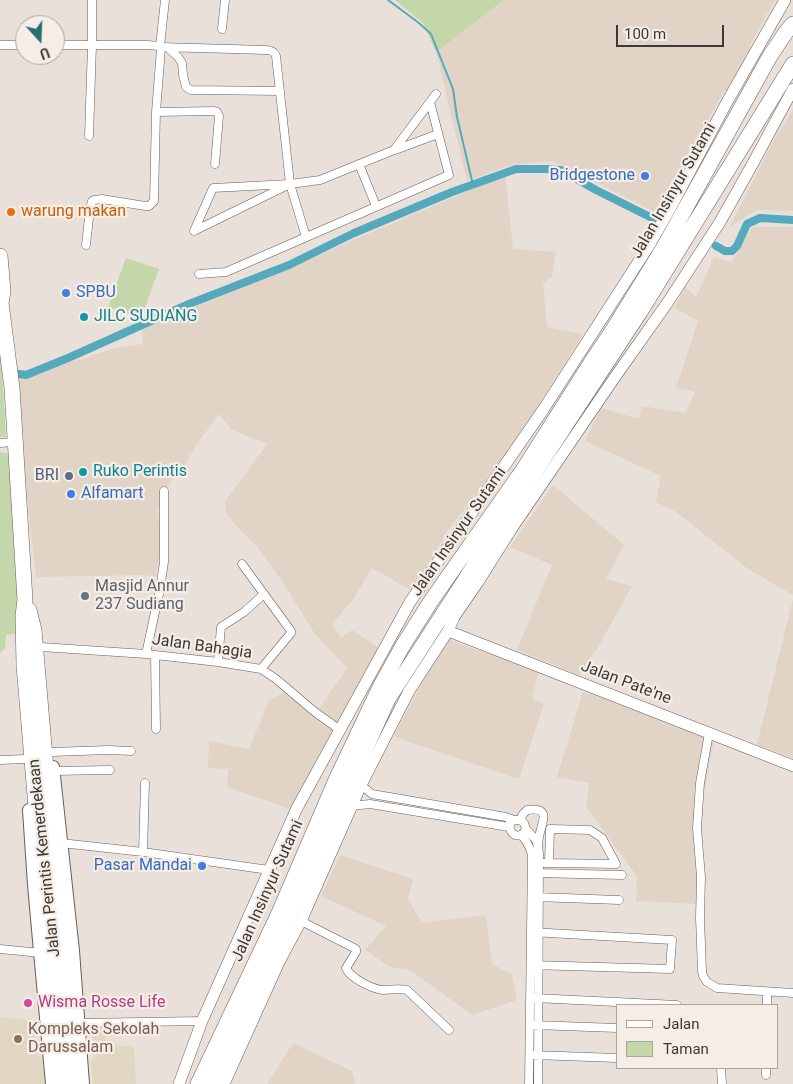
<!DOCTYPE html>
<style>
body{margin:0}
#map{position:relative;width:793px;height:1084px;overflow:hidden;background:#e9e0d9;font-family:Roboto,sans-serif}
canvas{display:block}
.legend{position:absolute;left:616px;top:1004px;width:162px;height:65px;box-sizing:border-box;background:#f6eee6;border:1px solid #aca59f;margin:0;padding:6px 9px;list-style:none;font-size:15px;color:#3c3835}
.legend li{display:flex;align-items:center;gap:10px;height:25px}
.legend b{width:25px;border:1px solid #aca59f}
.north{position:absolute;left:15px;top:15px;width:50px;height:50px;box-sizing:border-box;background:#f6eee6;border:1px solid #aca59f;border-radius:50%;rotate:160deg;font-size:14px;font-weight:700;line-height:20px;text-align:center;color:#3c3835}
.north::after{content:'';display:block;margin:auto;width:18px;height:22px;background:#25706c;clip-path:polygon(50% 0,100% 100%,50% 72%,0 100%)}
.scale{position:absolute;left:616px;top:25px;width:108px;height:22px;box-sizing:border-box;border:2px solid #3c3835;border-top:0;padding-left:6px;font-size:15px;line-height:18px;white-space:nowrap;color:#3c3835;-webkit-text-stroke:4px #f6eee6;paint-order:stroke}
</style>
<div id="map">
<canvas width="793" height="1084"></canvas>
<ul class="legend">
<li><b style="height:6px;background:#fff"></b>Jalan</li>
<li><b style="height:14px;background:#c3d7aa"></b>Taman</li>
</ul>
<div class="north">U</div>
<div class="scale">100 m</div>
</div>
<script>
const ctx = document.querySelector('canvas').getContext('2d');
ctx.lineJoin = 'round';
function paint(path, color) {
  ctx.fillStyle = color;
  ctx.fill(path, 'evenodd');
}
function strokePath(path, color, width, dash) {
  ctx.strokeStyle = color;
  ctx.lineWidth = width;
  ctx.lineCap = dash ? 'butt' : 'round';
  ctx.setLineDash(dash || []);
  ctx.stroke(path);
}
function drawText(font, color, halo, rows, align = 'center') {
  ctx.font = font + ' Roboto,sans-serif';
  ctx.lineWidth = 4.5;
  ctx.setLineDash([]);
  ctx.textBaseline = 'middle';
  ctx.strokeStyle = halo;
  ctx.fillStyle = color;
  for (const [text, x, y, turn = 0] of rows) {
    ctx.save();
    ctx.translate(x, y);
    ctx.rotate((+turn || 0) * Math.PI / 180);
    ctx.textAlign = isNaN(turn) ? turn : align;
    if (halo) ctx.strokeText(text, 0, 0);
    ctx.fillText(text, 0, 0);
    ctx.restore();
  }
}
paint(new Path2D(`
 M504 0H775L751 43 749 56 727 91H724L707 122 659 214 553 161 510 165 467 181 436 52Z
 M793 109V211L756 210 729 228 773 142Z
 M505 175 513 249 556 252 552 276 543 284 547 327 583 334 535 411 497 467 445 534 442 541 412 591 372 568 354 598 332 624 341 638 352 630 379 648 339 724 319 709 347 668 315 634 284 584 259 549 237 527 226 512 225 501 267 444 232 430 219 414 197 444 184 466 170 482 157 510 162 540 156 576 140 575 36 577 27 498 18 371 80 360 114 348 143 344 142 329 335 248Z
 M752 227H793V595L748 569 676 512 656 502 661 476 585 441 601 408 639 419 642 406 685 413 695 392 676 388 698 321 675 308 685 286 696 298 714 257 732 262Z
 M553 485 624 545 606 579 632 586 598 647 579 675 517 650 552 565 510 547Z
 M793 599V758L757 745Z
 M445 638 468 647 539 670 532 699 544 704 519 779 421 746 394 736Z
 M284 692 334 730 293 810 227 787 228 769 208 768 209 741 249 749 269 701Z
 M583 692 620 702 714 740 699 822V904L636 901 637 876 586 807 589 783 557 777Z
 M340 855 413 879 408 899 422 923 486 915 492 964 512 975 517 1000 472 1015 410 970 390 967 365 950 386 926 321 896Z
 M293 1043 352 1071 355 1084H267Z`), '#e1d3c6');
paint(new Path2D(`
 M0 1017 36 1021 38 1056 44 1058 48 1084H0Z
 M105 1027 107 1046H134L136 1084H93L91 1060 95 1059 92 1028Z`), '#e2d7c3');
paint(new Path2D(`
 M395 0H504L436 52 423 23Z
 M126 258 159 269 141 318 108 307Z
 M0 341 6 437H0Z
 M0 452 11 454 21 633 6 635 5 648 0 653Z`), '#c3d7aa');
strokePath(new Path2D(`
 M388 0 419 23 431 34 453 89 457 117 473 185`), '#54a9bd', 2);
strokePath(new Path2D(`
 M716 246 725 251H732L737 246 747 224 760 218 793 220
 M19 374 26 375 68 358 189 304 289 265 354 233 452 192 516 169H546L561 170 596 190 662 223`), '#54a9bd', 8);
const street = new Path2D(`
 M222 29 225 0
 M0 45H25
 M55 45H148L159 46 161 48 156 112 154 201 149 206H145L102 199 94 200 92 201 90 209 86 245
 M160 46 165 0
 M160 47 266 50C271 50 274 51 276 56L290 184 306 237
 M167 47 178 57 182 63 183 75 186 87 191 90 280 91
 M156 112 214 111 217 112 219 116 215 164
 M89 136 92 45V0
 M395 150 438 134
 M359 164 376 206
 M194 231 213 188 290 184 320 180 394 150 436 94
 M194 231 286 186
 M199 274 226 272 449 175 430 102
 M0 443 15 442
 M242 564 291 631V633L261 669
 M41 647 146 654 218 662 261 669 276 679 315 712 340 730
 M146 654 160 589 164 562V491
 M155 655 156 729
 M218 662 221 627 244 612 264 594
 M709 733 700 783 697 828 701 877 700 918 702 971 703 976 707 982 717 988 793 993
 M52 752 108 750 131 751
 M0 760 26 759
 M53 771 110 770
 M361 785 372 794 506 817 514 820
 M351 806 370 804 509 827
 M520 820 523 814 527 810C553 806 541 824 539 837 539 838 538 845 538 846
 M526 829C520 841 508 835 510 823L514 820H520L524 823 526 829 536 840 538 847 539 853 538 1084
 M521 835C527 841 530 847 532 855L529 1084
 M61 843 143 852 269 870
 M143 852 145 783
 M540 863H549L616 864 602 838 590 830 550 829 549 863
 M536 873 622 875
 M536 897 619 900
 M301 921 356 949V952L346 968C350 978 372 989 383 990 391 990 399 988 407 990L449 1030
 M0 949 41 953
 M531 965 670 969 672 940 531 932
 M535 998 677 1005
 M767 1005V992
 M78 1023 202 1021
 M534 1025 617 1028
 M534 1055 617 1058
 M721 1068 722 1084
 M766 1075V1068`);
const secondary = new Path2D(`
 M448 631 793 766
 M179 1084 202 1021 297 808 410 602 543 410 650 244 671 207 727 102 785 0
 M224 1084 279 962 301 921 361 785 409 691 448 631 454 617 478 582 512 528 615 377 668 302 720 222 752 165 793 89`);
const primary = new Path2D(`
 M53 767 73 951 83 1084
 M29 810 34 885 52 1084`);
const highway = new Path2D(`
 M0 256 3 291 1 303 12 388 25 600 23 616 24 665 40 854 52 957 61 1084
 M29 610 34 630 62 955 72 1084
 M198 1084 279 913 336 780 380 687 402 647 431 601 523 470 594 358 611 333 664 247 770 56 786 32 793 24
 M213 1084 388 699 527 484 640 312 793 64`);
strokePath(street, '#655e57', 9);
strokePath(secondary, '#655e57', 12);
strokePath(primary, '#655e57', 14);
strokePath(highway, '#655e57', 16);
strokePath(street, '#fff', 8);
strokePath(secondary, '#fff', 11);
strokePath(primary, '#fff', 12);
strokePath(highway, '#fff', 15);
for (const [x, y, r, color] of [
 [645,176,5,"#3f7fe0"],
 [11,212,5,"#e8710a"],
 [66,293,5,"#3f7fe0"],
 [84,317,5,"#0f9aa8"],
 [83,472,5,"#0f9aa8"],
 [69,476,5,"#5c6f8a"],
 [71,494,5,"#3f7fe0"],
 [85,596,5,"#6b7280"],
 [202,866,5,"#3f7fe0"],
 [28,1003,5,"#d1479c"],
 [18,1039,5,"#8d6e63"]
]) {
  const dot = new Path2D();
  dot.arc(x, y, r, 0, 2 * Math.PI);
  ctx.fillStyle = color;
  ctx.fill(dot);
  strokePath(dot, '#f6eee6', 2);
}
drawText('16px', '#366cbe', '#f6eee6', [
 ["Bridgestone",635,176],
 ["SPBU",76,293,"left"],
 ["Alfamart",81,494,"left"],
 ["Pasar Mandai",192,866]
], 'right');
drawText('16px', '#3c3835', '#f6eee6', [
 ["Jalan Insinyur Sutami",674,191,-60],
 ["Jalan Insinyur Sutami",459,532,-55],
 ["Jalan Bahagia",202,647,8],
 ["Jalan Pate'ne",626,683,21],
 ["Jalan Perintis Kemerdekaan",45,858,-96],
 ["Jalan Insinyur Sutami",268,891,-66]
]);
drawText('16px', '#c56008', '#f6eee6', [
 ["warung makan",21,212]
], 'left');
drawText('16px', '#0d838f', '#f6eee6', [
 ["JILC SUDIANG",94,317],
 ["Ruko Perintis",93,472]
], 'left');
drawText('16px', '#4e5e75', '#f6eee6', [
 ["BRI",59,476]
], 'right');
drawText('16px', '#5b616d', '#f6eee6', [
 ["Masjid Annur",95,587],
 ["237 Sudiang",95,605]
], 'left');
drawText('16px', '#b23c85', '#f6eee6', [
 ["Wisma Rosse Life",38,1003]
], 'left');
drawText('16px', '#785e54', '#f6eee6', [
 ["Kompleks Sekolah",28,1030],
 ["Darussalam",28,1048]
], 'left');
</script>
